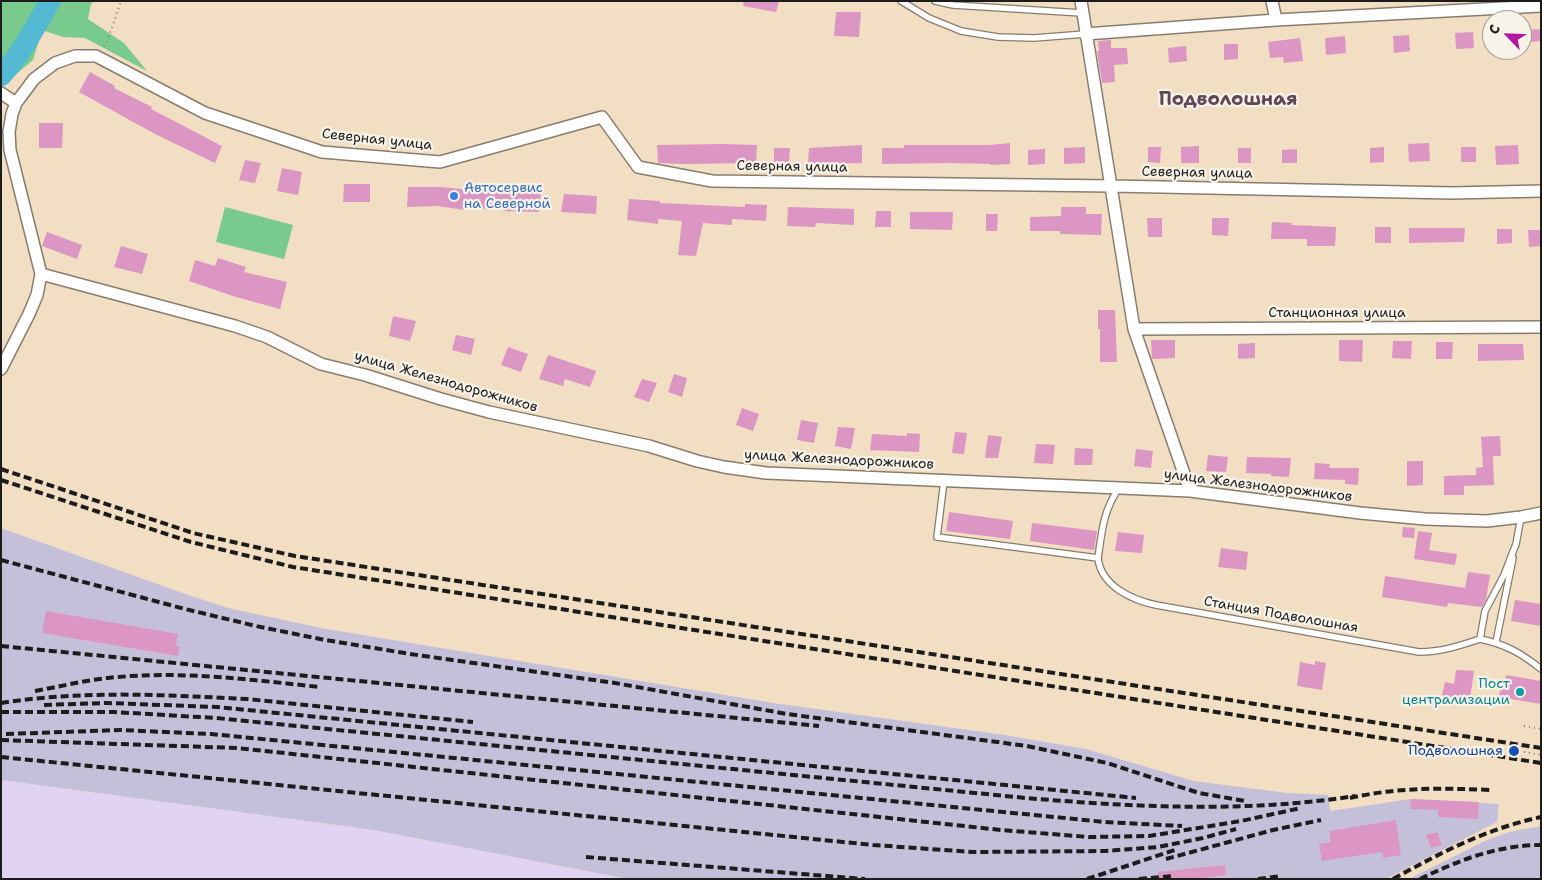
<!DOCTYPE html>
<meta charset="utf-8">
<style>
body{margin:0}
#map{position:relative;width:1542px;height:880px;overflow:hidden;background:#f2dec2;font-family:"Shantell Sans",sans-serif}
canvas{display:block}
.frame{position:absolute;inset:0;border:2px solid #1c1c1c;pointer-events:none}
.north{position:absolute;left:1482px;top:10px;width:50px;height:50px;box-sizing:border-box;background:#f7f3e8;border:1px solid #9f9d96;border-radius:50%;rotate:294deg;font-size:14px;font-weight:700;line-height:20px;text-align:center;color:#1c1c1c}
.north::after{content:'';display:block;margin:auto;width:18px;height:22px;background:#b5179e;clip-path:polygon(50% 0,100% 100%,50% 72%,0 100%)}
</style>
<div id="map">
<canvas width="1542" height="880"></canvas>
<div class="frame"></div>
<div class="north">С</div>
</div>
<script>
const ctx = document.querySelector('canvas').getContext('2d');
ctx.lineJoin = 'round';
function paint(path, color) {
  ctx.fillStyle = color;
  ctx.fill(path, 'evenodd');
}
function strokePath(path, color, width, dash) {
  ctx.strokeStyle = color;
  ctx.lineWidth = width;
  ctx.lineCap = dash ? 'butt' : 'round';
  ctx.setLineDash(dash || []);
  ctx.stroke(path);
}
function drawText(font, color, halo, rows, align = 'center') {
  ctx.font = font + ' "Shantell Sans",sans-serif';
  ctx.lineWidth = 4.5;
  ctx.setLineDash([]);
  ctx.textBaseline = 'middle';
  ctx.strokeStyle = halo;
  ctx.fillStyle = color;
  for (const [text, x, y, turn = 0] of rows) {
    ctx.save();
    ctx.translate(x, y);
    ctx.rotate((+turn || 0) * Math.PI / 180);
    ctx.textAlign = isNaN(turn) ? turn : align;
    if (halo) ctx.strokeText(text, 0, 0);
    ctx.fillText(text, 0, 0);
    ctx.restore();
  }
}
paint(new Path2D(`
 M1 780 374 830 628 879H1Z`), '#e1d4f3');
paint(new Path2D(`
 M1 528 188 595 228 608 321 628 773 703 1005 735 1086 749 1194 781 1287 793 1328 795 1330 811 1411 799 1499 804 1497 822 1386 879H628L374 830 1 780Z
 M1541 826V879H1409L1489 839 1509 832Z`), '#c5c0da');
paint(new Path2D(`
 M3 1H94L91 4 88 19 124 43 147 71 85 38 63 37 42 30 33 60 14 76 1 66V8Z
 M225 207 293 225 284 259 216 242Z`), '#78cb8d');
strokePath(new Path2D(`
 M1 76C21 54 35 28 50 1`), '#54b9d3', 21);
paint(new Path2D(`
 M744 1H779L776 12 743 6Z
 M836 12H861L859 37 834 36Z
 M1541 29V41L1530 42 1529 30Z
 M1473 32 1474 48 1456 49 1455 33Z
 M1409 35 1410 51 1394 53 1393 36Z
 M1345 36 1346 53 1326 55 1325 38Z
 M1300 38 1303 61 1284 63 1283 57 1270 58 1268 42Z
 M1111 40V48H1127L1128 64 1114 65 1115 82 1102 83 1097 51H1099L1098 41Z
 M1224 44H1238V59L1224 60Z
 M1186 46 1187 61 1169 63 1168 48Z
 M90 72 115 86 114 88 152 107 151 109 222 146 215 163 155 134 79 92Z
 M39 123H63L62 148H39Z
 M1010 143V164L990 165V164L951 163 882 164V148H904V145H990Z
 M1429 143 1430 161 1409 162 1408 144Z
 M722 144 757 145 756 163 683 164 658 163 657 145Z
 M862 145V163L808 164 809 148Z
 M1518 145 1519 164 1496 165 1495 146Z
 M1199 146V163H1181V147Z
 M1085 147V163L1064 164V148Z
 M1148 147H1161L1160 163 1148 162Z
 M1384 147V162L1370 163V148Z
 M1461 147H1476V162H1461Z
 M774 148H790L789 162 774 163Z
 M1238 148H1251V163H1238Z
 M1045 149V164L1028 165V150Z
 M1297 149V163H1282V150Z
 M245 160 261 163 255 183 239 180Z
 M282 168 302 172 298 195 277 191Z
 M344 184H370V202H343Z
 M408 187H441L471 190 541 193 539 212 503 211 504 209 465 208V210L437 206 407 207Z
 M564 194 597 196 596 214 561 212Z
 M629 199 660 201V203L745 207V204L767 205 766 221 732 219V225L703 223 696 256 678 255 682 221 658 219V224L627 220Z
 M788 207 854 209V225L816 223 815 227 787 226Z
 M1061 207H1086V214H1102L1101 235 1060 234V231H1030V217L1061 216Z
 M876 211H891V227H875Z
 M910 212H953L952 230 910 229Z
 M986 214H998L997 231H986Z
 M1147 218H1162V237H1148Z
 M1212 218H1229L1228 236 1212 235Z
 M1272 222 1292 223 1291 225 1336 227 1335 246H1307V239H1271Z
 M1375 227H1391V243H1375Z
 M1409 228H1465L1464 242 1409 243Z
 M1497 229H1512V243L1497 244Z
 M1528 230H1541V246L1529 247Z
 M47 232 82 245 77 259 42 246Z
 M121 246 148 254 142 274 114 267Z
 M218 258 246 267 244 272 287 282 280 309 236 297 189 281 195 260 215 266Z
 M1098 310H1115L1117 362H1100V329H1098Z
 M393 316 416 321 410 341 389 336Z
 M456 335 475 339 471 355 452 350Z
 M1151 340H1175V358L1152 359Z
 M1339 340H1363L1362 362 1339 361Z
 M1393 341H1412L1411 359 1392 358Z
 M1436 342H1453L1452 359H1436Z
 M1255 343V358L1238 359V344Z
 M1478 344H1523L1524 360 1478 361Z
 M508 347 528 354 521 372 501 365Z
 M548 355 596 371 590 387 565 379 563 386 539 379Z
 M674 374 687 378 682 397 668 392Z
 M642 379 657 383 649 402 634 397Z
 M742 408 759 414 753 431 736 425Z
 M801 420 818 423 814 443 797 440Z
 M838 427 855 428 851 449 835 446Z
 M955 432 967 433 964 454 952 453Z
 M907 433 920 434 919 452 870 450 872 434 907 436Z
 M988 435 1002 437 998 458H985Z
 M1500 436 1501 456H1493L1494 485 1464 486V495H1444V476L1476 475V468L1483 467 1481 437Z
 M1036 444 1055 445 1053 464 1034 463Z
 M1075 448 1093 449 1092 465H1074Z
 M1136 449 1153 451 1151 468 1134 466Z
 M1208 455 1228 457 1226 472 1206 471Z
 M1247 457 1291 458 1289 477 1271 476V474L1246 473Z
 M1407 461H1423V485L1407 486Z
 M1315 463 1330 464 1329 468H1359L1358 485 1345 484V480L1314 479Z
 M949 512 1013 521 1010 539 946 531Z
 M1032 523 1097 531 1094 550 1030 541Z
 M1403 527 1415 528 1414 538 1402 537Z
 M1418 531 1432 533 1429 550 1457 554 1455 565 1414 559Z
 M1118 532 1144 535 1142 553 1115 551Z
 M1221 548 1248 552 1246 570 1218 567Z
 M1468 572 1490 575 1486 600 1482 607 1448 603 1447 607 1382 597 1385 576 1465 588Z
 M1515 600 1541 604V626L1511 621Z
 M46 611 178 634 176 646 180 647 178 656 42 633Z
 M1315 661 1326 663 1322 690 1297 686 1300 662 1315 665Z
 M1456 670 1474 671 1469 705 1452 703V697L1442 695 1445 682 1454 684Z
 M1506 675 1541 681V704L1499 697 1501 686 1504 687Z
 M1411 799 1479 802 1478 819 1438 817V810L1410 809Z
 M1396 820 1401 855 1383 858 1382 852 1322 861 1319 844 1331 842 1329 831Z
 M1437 832 1442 845 1431 848 1426 835Z
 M1225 865 1226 875 1196 879H1158V872Z`), '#dc96c3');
const lane = new Path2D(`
 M901 1 929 18 961 31 998 37 1034 38 1085 34
 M935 1 953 5 1082 13
 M944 481 937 537 1098 558C1102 531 1103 511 1119 488
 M1521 517 1516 544 1504 575 1485 611 1480 639C1505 644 1521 653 1541 669
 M1098 558C1101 586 1132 600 1156 605L1419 652C1441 652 1459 646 1480 639
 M1496 642 1513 558`);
const street = new Path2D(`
 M1081 1 1134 329 1190 491
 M1272 1 1276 20
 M1085 34 1276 20 1541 6
 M1 93 16 103
 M41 274 235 326 267 337 321 364 365 375 441 399 489 412 649 446 697 461 724 467 766 473 1190 491 1360 513 1425 519 1487 521 1521 517 1541 513
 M1134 329 1541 327
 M1 369 29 314 37 295 41 274 10 150 9 132 12 114 16 103 34 79 55 63 75 56H96L205 113 322 152 440 162 602 117 638 167 712 181 1112 186 1452 193 1541 191`);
strokePath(lane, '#877d6f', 8);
strokePath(street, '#877d6f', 14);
strokePath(new Path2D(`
 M104 46 107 42 121 1
 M1524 726 1541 729
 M1519 751 1541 755`), '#877d6f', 2, [1, 4]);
strokePath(lane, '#fff', 5.5);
strokePath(street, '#fff', 11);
strokePath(new Path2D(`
 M1 469 193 533 295 556 1541 748
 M1 480 191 542 293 567 1541 763
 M1 560 185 609 256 626 320 639 410 654 615 683 787 714 1027 746 1107 763 1199 793 1245 801
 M1 646 819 726
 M35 691C63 686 90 679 118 677 185 671 253 680 320 687
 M1 703C83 690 165 695 247 699L473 722
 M44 705 107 703 217 707 1136 798
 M1 712H114L216 718 1026 798C1135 807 1246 813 1355 796
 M6 734 120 730 211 734 1105 822 1182 826
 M1 740 237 748 1001 830 1089 837 1149 836 1241 821 1301 808
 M1 757 873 845 973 852 1105 851 1158 847 1203 838 1236 829
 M1350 798C1399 787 1441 788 1491 790
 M586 857 865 879
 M1166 859 1273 830 1321 820
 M1087 879 1175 850
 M1139 879 1174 876
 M1258 879 1281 876
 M1393 879C1442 852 1486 829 1541 817
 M1420 879C1459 860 1498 845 1541 845`), '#1c1c1c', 4, [8, 4]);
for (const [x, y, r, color] of [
 [454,196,5,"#3f7fe0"],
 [1520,692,5,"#0f9aa8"],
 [1514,751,6,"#1a4fb4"]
]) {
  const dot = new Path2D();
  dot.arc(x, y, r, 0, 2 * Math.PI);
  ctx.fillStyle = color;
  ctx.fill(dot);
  strokePath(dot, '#f7f3e8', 2);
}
drawText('14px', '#1c1c1c', '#f7f3e8', [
 ["Северная улица",377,140,6],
 ["Северная улица",792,167,1],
 ["Северная улица",1197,173,1],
 ["Станционная улица",1337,313],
 ["улица Железнодорожников",446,382,16],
 ["улица Железнодорожников",839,460,3],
 ["улица Железнодорожников",1258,486,7],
 ["Станция Подволошная",1281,615,10]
]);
drawText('14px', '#366cbe', '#f7f3e8', [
 ["Автосервис",464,188],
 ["на Северной",464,204]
], 'left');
drawText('14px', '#0d838f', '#f7f3e8', [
 ["Пост",1510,684],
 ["централизации",1510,700]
], 'right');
drawText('14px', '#164399', '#f7f3e8', [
 ["Подволошная",1503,751]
], 'right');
drawText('bold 19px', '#5f4756', '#f7f3e8', [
 ["Подволошная",1228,100]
]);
</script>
